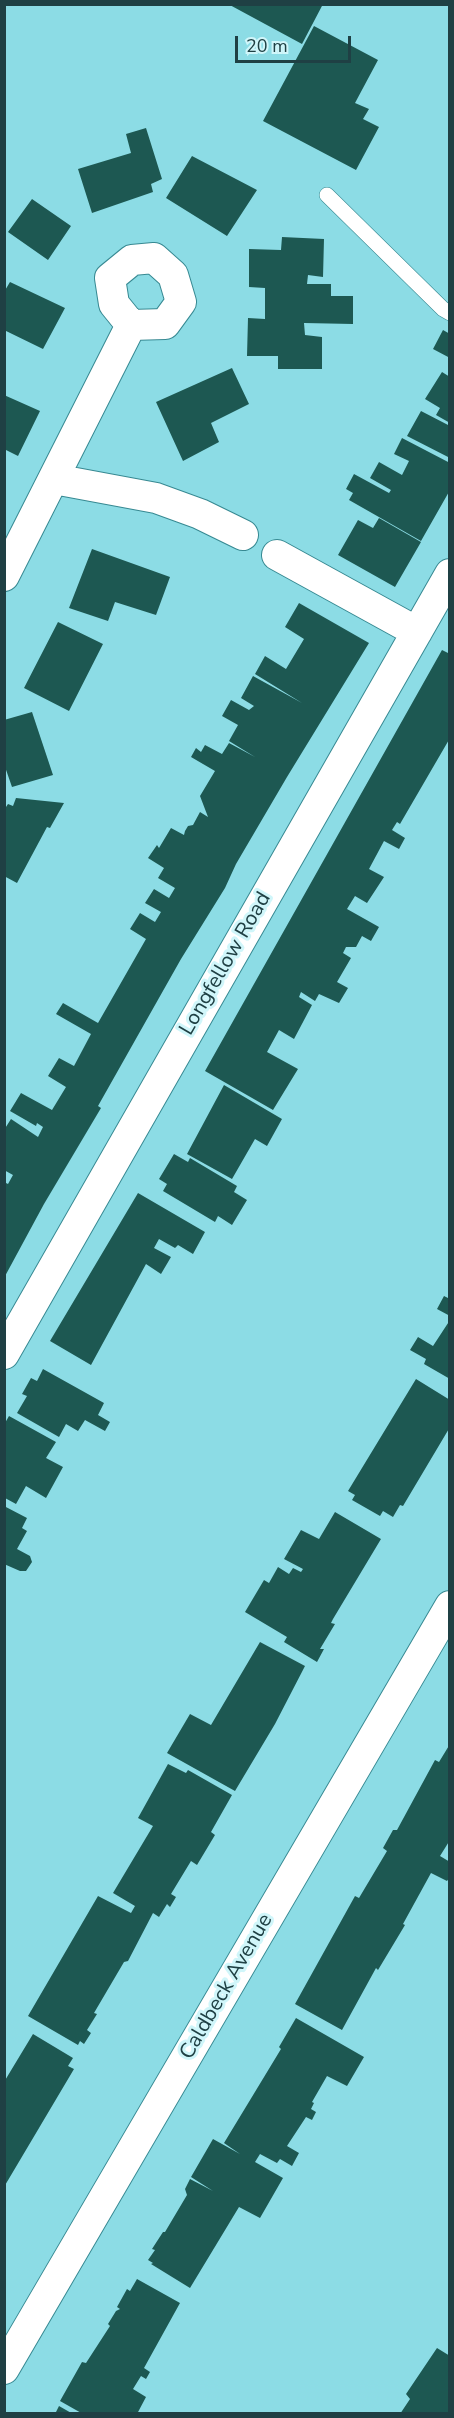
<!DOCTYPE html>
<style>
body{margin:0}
#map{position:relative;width:454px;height:2418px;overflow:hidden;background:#8cdce5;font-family:"Nunito Sans",sans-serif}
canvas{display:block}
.frame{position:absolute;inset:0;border:6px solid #1f4044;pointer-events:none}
.scale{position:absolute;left:235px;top:36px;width:116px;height:27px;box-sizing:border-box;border:3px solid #1f4044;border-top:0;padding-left:8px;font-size:18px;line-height:21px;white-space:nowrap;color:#1f4044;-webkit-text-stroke:4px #d0f6fa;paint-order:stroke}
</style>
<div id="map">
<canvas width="454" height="2418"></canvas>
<div class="frame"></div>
<div class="scale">20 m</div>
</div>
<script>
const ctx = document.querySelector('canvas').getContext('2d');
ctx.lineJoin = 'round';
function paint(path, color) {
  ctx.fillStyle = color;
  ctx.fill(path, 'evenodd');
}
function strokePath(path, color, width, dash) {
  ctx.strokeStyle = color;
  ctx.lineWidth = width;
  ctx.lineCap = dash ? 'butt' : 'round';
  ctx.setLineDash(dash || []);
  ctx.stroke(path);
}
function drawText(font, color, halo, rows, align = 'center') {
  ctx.font = font + ' "Nunito Sans",sans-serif';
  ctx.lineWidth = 6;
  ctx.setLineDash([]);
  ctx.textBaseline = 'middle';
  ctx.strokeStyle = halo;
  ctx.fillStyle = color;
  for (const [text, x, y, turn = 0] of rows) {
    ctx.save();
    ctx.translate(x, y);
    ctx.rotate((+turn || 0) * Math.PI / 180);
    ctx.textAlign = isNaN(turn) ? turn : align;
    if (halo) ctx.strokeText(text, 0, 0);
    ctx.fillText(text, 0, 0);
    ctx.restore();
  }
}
paint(new Path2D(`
 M228 4H323L302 44Z
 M314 26 378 60 355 103 369 109 363 119 379 127 356 170 263 121Z
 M146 128 162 179 151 184 153 192 92 213 78 169 131 153 126 134Z
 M192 156 257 190 227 236 166 198Z
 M32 199 71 226 48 260 8 232Z
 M282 237 324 239 323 277 308 275 307 284H331V296H353V324L304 323 305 335 322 337V369H278V356H247L248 318 265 319V288L249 287V249L281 250Z
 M10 282 65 308 43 349 4 330V292Z
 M443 330 450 334V358L433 349Z
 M232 368 249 404 211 423 219 442 183 461 156 402Z
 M442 372 450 377V423L436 415 440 408 425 399Z
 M4 395 40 411 18 456 4 449Z
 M421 411 450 426V458L407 436Z
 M402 438 450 463V490L421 541 349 500 353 493 346 489 354 474 389 493 391 490 370 478 379 462 402 475 409 461 394 454Z
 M379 518 421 542 395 587 338 555 358 520 373 528Z
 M92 549 170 577 156 615 115 602 108 621 69 608Z
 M299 603 369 643 287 777 236 864 225 888 181 959 98 1106 101 1108 44 1204 4 1278V1182L8 1184 13 1175 4 1170V1130L11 1119 38 1137 43 1127 37 1123 36 1126 10 1111 21 1093 52 1110 66 1087 48 1076 59 1058 74 1066 91 1034 56 1014 63 1003 98 1023 146 939 130 929 140 913 155 922 161 912 145 903 154 889 169 898 175 888 158 878 164 868 148 858 157 845 159 848 171 828 184 835 185 831 188 826 193 825 200 812 208 817 200 796 215 771 191 757 196 748 201 752 205 745 222 754 229 743 255 757 229 741 238 725 222 716 231 700 249 710 254 706 241 698 253 676 302 703 255 674 265 656 286 669 304 639 285 627Z
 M58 622 103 644 69 711 24 688Z
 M442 650 450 654V738L400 824 397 822 392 830 405 838 399 849 384 841 369 869 384 877 367 903 355 896 347 909 379 927 371 941 362 936 356 947H346L343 953 351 958 337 982 348 988 339 1003 319 994 315 1001 301 992 299 997 312 1005 294 1039 279 1030 267 1052 298 1069 273 1110 205 1071Z
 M32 712 53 775 12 787 4 764V720Z
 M16 798 64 803 50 828 47 827 17 883 4 876V810L8 804 13 806Z
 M224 1085 282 1119 267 1146 255 1139 232 1179 187 1154Z
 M174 1154 188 1162 190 1158 237 1186 234 1192 247 1200 232 1225 218 1216 215 1222 163 1191 167 1184 159 1179Z
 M138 1193 205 1232 193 1254 178 1245 175 1248 159 1239 154 1248 171 1257 161 1274 146 1264 91 1365 50 1341Z
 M444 1296 450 1299V1316L437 1309Z
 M450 1320V1379L424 1364 426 1359 410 1350 418 1337 433 1346Z
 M43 1369 104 1403 98 1415 110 1422 105 1431 85 1420 78 1431 66 1424 59 1437 17 1413 27 1396 22 1394 31 1378 37 1381Z
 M416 1379 450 1400V1427L403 1506 400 1505 393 1517 383 1511 380 1516 352 1500 355 1495 348 1491Z
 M9 1416 56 1442 46 1458 63 1467 46 1498 26 1486 16 1504 5 1498V1423Z
 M4 1506 27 1518 22 1528 27 1531 17 1549 30 1556 32 1562 26 1571H20L4 1564Z
 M335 1512 381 1539 333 1619 331 1623 335 1624 320 1649H324L317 1662 284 1642 287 1637 245 1612 264 1580 269 1583 278 1567 289 1574 293 1568 301 1572 303 1569 284 1559 301 1530 319 1539Z
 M260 1642 305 1666 275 1724 235 1791 167 1753 190 1714 211 1725Z
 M450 1744V1840L440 1856 450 1862V1877L447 1881 431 1873 403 1924 405 1925 378 1970 376 1968 342 2030 295 2004 355 1896 359 1898 387 1851 383 1848 393 1830H397L435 1760 439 1762Z
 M168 1764 186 1773 188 1770 232 1795 211 1832 215 1835 197 1865 191 1861 171 1894 176 1897 170 1907 167 1904 159 1917 153 1913 128 1961 124 1962 94 2013 97 2014 87 2030 91 2033 84 2044 80 2041 78 2045 28 2016 98 1896 131 1913 135 1906 113 1893 153 1826 138 1818Z
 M296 2018 364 2057 347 2086 327 2076 312 2102 314 2103 311 2109 316 2112 312 2120 306 2117 287 2146 299 2153 292 2166 280 2159 277 2163 260 2154 255 2162 283 2178 260 2218 239 2207 190 2288 151 2264 153 2263 148 2260 155 2250 152 2249 163 2232H165L187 2195 185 2189 190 2179 213 2191 191 2177 213 2139 240 2154 224 2143 281 2049 279 2047Z
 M33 2034 73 2058 68 2066 74 2069 4 2187V2082Z
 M137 2279 180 2303 144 2368 150 2372 146 2379 141 2376 133 2389 146 2397 137 2414H83L60 2401 82 2362 86 2363 110 2326 108 2324 116 2311 120 2309 117 2307 127 2289 130 2291Z
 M437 2348 450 2356V2414H400L410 2399 406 2394Z
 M59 2406 73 2414H55Z`), '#1d5852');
const service = new Path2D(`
 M327 195 443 309 450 313`);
const minor = new Path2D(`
 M154 258 173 275 181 302 165 324 131 325 114 304 110 278 132 260Z
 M54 479 156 498 200 514 243 535
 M277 555 417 632
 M4 576 131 325
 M4 1354 450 574
 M4 2369 450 1606`);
strokePath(service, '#378992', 16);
strokePath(minor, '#378992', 32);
strokePath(service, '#fff', 15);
strokePath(minor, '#fff', 30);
drawText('21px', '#1f4044', '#d0f6fa', [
 ["Longfellow Road",226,964,-60],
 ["Caldbeck Avenue",227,1987,-60]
]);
</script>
